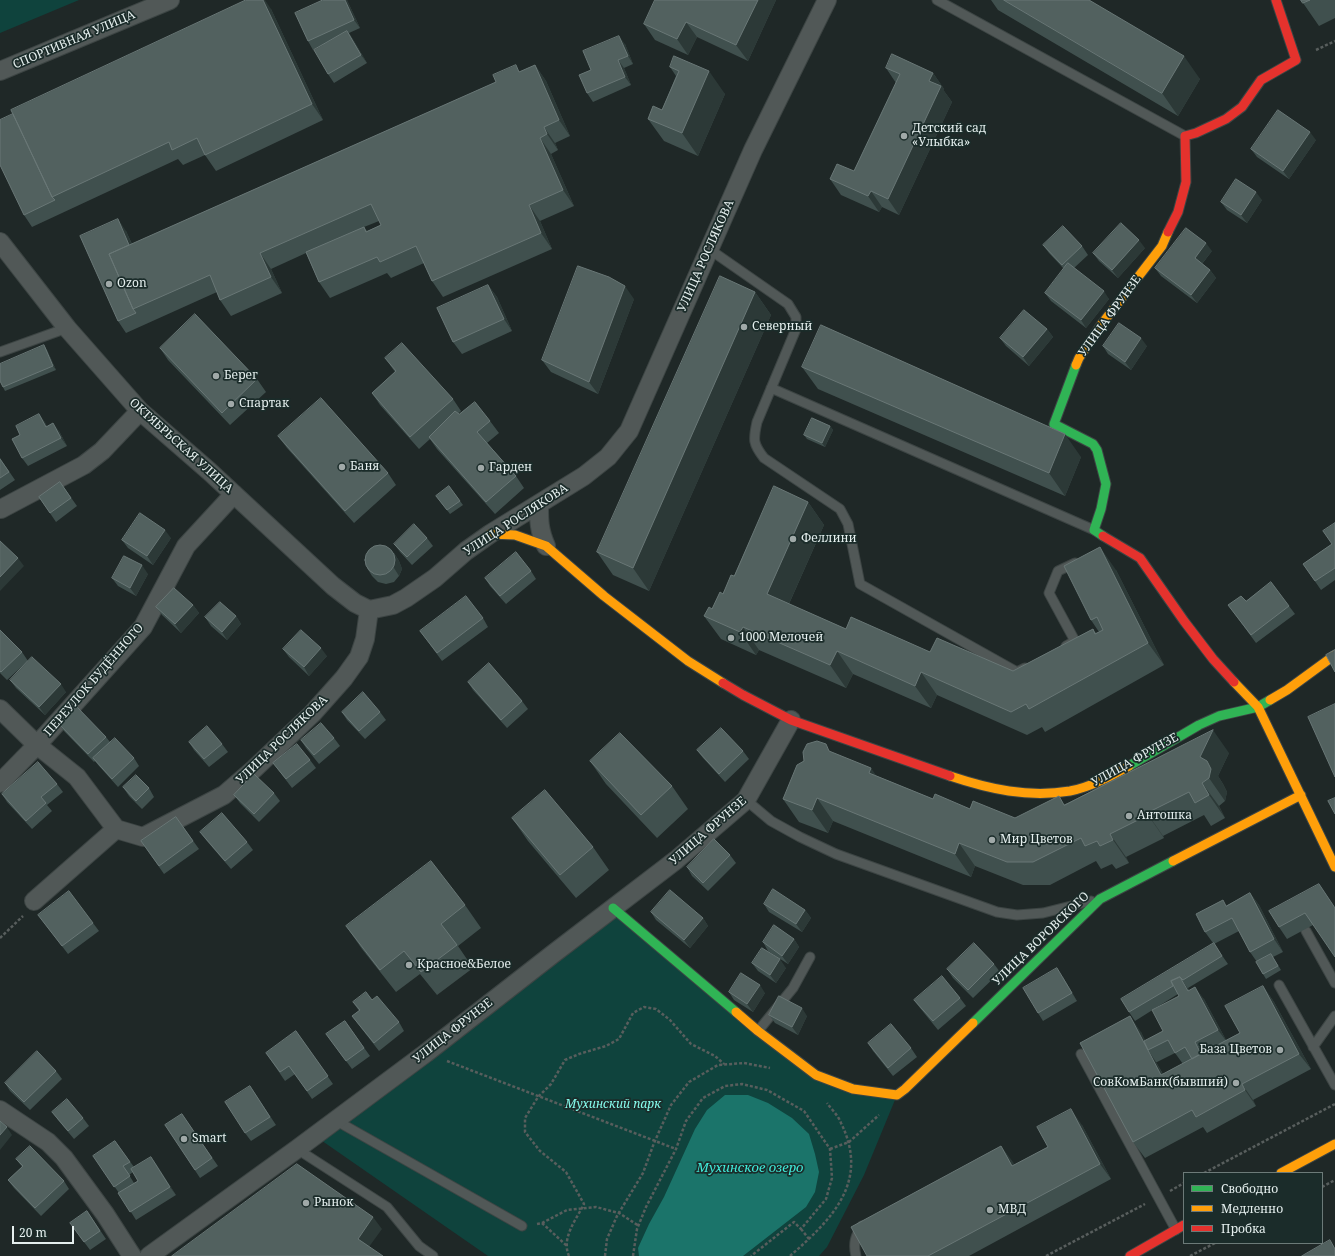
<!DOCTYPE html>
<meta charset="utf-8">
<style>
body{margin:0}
#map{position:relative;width:1335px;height:1256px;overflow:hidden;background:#1f2827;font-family:"Noto Serif",serif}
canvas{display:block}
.legend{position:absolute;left:1183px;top:1172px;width:140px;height:72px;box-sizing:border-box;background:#1b2c2a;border:1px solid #6c7a78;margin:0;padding:5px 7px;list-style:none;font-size:12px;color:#e5efee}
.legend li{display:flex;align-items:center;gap:8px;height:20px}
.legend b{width:20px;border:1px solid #6c7a78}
.scale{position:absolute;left:12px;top:1226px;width:62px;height:18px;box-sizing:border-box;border:2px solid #e5efee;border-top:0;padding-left:5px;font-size:12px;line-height:14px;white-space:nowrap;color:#e5efee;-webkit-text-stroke:3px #1b2c2a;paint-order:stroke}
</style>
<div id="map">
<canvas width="1335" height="1256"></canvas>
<ul class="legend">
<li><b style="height:5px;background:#30b455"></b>Свободно</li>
<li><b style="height:5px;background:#ff9f0a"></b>Медленно</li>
<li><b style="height:5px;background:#e5322d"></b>Пробка</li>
</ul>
<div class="scale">20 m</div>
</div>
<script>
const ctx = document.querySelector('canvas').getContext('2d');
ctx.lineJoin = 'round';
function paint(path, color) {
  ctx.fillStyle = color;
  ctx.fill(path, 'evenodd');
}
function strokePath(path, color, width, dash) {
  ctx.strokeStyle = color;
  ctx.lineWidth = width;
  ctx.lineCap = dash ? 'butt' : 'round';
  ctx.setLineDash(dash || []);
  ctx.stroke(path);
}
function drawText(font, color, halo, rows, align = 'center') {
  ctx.font = font + ' "Noto Serif",serif';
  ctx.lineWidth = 3.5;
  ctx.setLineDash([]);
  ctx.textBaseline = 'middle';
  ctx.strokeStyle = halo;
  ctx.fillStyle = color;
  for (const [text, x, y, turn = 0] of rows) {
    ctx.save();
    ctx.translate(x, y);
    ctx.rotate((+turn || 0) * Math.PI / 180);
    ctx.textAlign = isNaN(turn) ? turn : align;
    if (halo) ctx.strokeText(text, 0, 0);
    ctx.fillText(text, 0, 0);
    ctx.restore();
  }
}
paint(new Path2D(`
 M0 0H79L0 33Z
 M619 913 816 1075 897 1095 864 1175 827 1247 819 1256H488L315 1136Z`), '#0f433d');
paint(new Path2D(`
 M725 1095H748L768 1103 792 1118 809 1134 815 1154 819 1172 815 1192 806 1207 743 1256H639L638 1248 649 1224 664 1197 695 1129 707 1110Z`), '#1b746a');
const lane = new Path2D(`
 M937 0 1185 136
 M709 249 788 304 796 317V329L757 422C753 440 753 444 764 458L840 509 848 524 860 584 1017 672 1025 668
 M0 352 67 328
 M771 388 1094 530
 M1066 646 1075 641 1049 593 1058 571 1075 563
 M746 800 771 821 800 837 836 854 997 912 1017 915 1043 913 1091 901
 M1306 931 1335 983
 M1279 985 1335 1085
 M758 1031 793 988 810 957
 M1313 1047 1335 1016
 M1081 1054 1176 1230
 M335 1120 522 1226
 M297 1149 387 1207 419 1246 433 1256
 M856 1256C853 1244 855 1236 862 1226`);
const street = new Path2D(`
 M0 71 170 0
 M0 242 67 328 140 411 209 471 333 586 355 603 369 610
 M539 505C539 521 539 530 546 546
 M1 509 84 465 102 451 140 411
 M369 610 393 605 406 598 435 578 466 551 490 534 584 476 608 457 629 431 753 150 827 0
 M0 709 37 745 77 777 116 829
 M0 783 37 745 143 627 186 546 234 494
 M116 829 143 837 224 795 254 769 312 714 344 678 359 657 365 639 369 610
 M34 901 116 829
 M0 1110 48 1142 64 1158 105 1214 132 1256
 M149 1256 297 1149 426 1053 553 954 676 860 746 800 791 720`);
const fast = new Path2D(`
 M1076 365 1054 424 1093 444 1097 450 1106 484 1101 509 1094 530 1103 536
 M1129 766 1199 725 1219 716 1258 707 1270 700
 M613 908 736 1012
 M973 1023 1100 899 1173 861`);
const slow = new Path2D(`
 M1076 365 1079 358 1101 325 1162 246 1168 232
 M490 534 515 535 546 546 604 596 688 661 723 683
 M1234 682 1258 707 1335 867
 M1270 700 1287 690 1335 655
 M950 776C989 789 1028 798 1070 791 1091 787 1111 776 1129 766
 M1173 861 1301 795
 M736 1012 758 1031 816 1075 853 1089 897 1095 905 1089 973 1023
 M1281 1173 1335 1144`);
const jam = new Path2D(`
 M1168 232 1178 212 1186 182 1185 136 1196 133 1226 119 1242 107 1261 80 1296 60 1276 0
 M1103 536 1140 558 1184 621 1213 659 1234 682
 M723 683 743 695 791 720 950 776
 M1130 1256 1184 1225`);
strokePath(lane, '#3d4544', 11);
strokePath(street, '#3d4544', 20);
strokePath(fast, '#3d4544', 11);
strokePath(slow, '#3d4544', 11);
strokePath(jam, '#3d4544', 11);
strokePath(new Path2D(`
 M1316 50 1335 41
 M0 938 23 916
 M447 1061 676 1149
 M830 1149 849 1142 879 1115
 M1204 1173 1335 1104
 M1322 1187 1335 1180
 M1170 1191 1184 1183
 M542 1223 567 1246
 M537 1224 542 1223 567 1210 596 1207 619 1213 639 1226
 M801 1229 809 1239
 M569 1256C561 1238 576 1220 584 1204L566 1172 540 1151 525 1132V1118L538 1097 551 1084 565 1060 579 1054 606 1046 619 1039 633 1013 644 1007 656 1009 670 1020 691 1044 715 1056 724 1064
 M605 1256 607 1239 617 1216 643 1173 654 1143 671 1105 689 1082 718 1065 744 1063 770 1068
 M633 1256 637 1229 646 1207 676 1149 686 1121 703 1098 725 1086 742 1084 767 1090 804 1111 830 1149 832 1178 826 1199 801 1229 794 1222 751 1256
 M790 1256C832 1219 870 1182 841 1123 838 1115 831 1109 827 1103
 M1046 1256 1145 1204
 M1190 1256 1215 1243`), '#585e5d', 2.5, [3, 2]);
strokePath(lane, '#515857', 9);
strokePath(street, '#515857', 18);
strokePath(fast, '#30b455', 9);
strokePath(slow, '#ff9f0a', 9);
strokePath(jam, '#e5322d', 9);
paint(new Path2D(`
 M347 0 360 28 349 33 367 63 334 83 328 74 323 45 313 50 308 41Z
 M655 0H776L748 61 697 37 688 55 655 40 644 24Z
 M991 0H1089L1200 79 1178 116 998 10Z
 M1301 0H1335V18L1319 26Z
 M271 9 323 120 216 171 205 155 183 165 178 159 32 227 24 215Z
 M625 44 633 64 624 68 631 85 593 102 587 93 591 70Z
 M674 56 725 94 698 156 664 141 648 119 662 110 676 76 670 67Z
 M535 65 546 81 570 136 555 143 558 150 551 154 574 206 540 221 552 249 443 297 432 281 424 263 391 278 387 273 330 298 319 282 306 253 271 269 282 293 231 316 220 300 217 292 126 333 118 321 126 231 132 244ZM379 221 381 225 367 231 364 227Z
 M886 68 933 73 944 89V91L952 102 899 215 882 207 879 212 841 195 830 179 854 171 896 83Z
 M1316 140 1289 179 1257 157 1251 149Z
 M1262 200 1247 223 1227 210 1221 202Z
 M1043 245 1082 246 1088 255 1074 268 1109 299 1086 328 1051 301 1045 293 1064 269 1049 253Z
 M1145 248 1118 278 1099 261 1093 253Z
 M1212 251 1202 264 1210 270 1216 278 1197 303 1161 276 1155 268Z
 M488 285 497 297 512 331 462 354 453 342Z
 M755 292 771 315 649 591 613 575 597 552Z
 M634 299 598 394 551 372 542 360Z
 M1047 329 1053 337 1029 366 1006 346 1000 338Z
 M44 345 47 350 56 370 5 391 3 387Z
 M1103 346H1147L1131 370 1108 354Z
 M160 348 257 379 266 392 230 425 168 360Z
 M385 358 453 399 461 411 458 414H459L490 421 499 433 487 443 516 476 524 488 495 514 437 449 430 439 419 449 380 405 372 393 395 372Z
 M802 367 1081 457 1065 496 818 389Z
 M39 414 47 426 59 431 67 446 28 466 22 458 20 435Z
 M830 426 833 430 825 447 807 439 804 435Z
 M278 436 388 473 396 485 354 523 287 448Z
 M0 458 15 480 0 490Z
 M60 482 77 506 56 522 39 497Z
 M449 486 463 505 450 514 436 496Z
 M808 502 824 525 789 604 846 629 930 652 1013 671 1093 629 1096 633 1099 632 1091 620 1116 570 1164 665 1045 732 1042 727 1027 735 937 695 931 708 853 674 846 688 759 650 756 655 721 639 704 616 712 609 734 576Z
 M1335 523V580L1321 590 1303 564 1332 544Z
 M171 538 153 565 128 548 122 540Z
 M427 538 433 546 412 565 400 552 394 544Z
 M394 553 399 561 402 569 399 576 394 582 386 584 378 582 372 576 367 568Z
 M531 571 536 579 506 604 490 586 485 578Z
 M148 574 136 596 118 586 112 578Z
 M1246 601 1289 606 1295 614 1256 643 1228 605Z
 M193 605 199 613 181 633 162 615 156 607Z
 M236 616 241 624 227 640 211 626 205 617Z
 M483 618 488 627 442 661 420 631Z
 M0 630 22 652 28 661 7 680 0 673Z
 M283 649 327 656 309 676 289 657Z
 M10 680 66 692 45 715 16 688Z
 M468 682 522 701 528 709 507 728 473 690Z
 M342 712H380L386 720 365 739 347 720Z
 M58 723 106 737 110 742 134 758 139 766 118 787 99 766 95 761 94 762 64 731Z
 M334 738 340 746 319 764 306 748 301 740Z
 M189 742 222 744 228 752 209 767 194 750Z
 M697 750 743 751 749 759 725 782 703 758Z
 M831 752 877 776 933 799 970 809 1015 818 1065 804 1229 753 1218 776 1223 784 1227 792 1225 801 1219 806 1225 818 1211 826 1204 815 1163 836 1164 838 1126 857 1129 863 1116 869 1112 864 1101 869 1096 861 1050 885H1023L975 866 971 877 833 821 828 833 799 822 783 799 804 761Z
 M310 760 316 768 292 788 273 763Z
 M590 761 672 786 688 809 657 838 606 784Z
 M57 784 63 792 47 805 52 811 32 829 7 802 2 794Z
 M123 787 149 788 154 797 142 809 129 796Z
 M274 793 280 801 259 822 240 803 234 795Z
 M176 817 199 849 164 874 141 841Z
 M512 818 593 847 609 870 576 898 528 841Z
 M200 832 247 842 253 850 231 869 206 840Z
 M730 855 736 863 708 891 692 876 687 867Z
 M1319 884 1313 925 1287 939 1279 927Z
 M1250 893 1259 905 1283 952 1273 957 1281 970 1266 979 1263 974 1257 962 1250 952 1239 931 1214 944 1228 964 1188 988 1189 990 1204 999 1226 1040 1240 1033 1263 986 1274 1002 1311 1069 1253 1100 1256 1106 1207 1133 1203 1127 1145 1158 1133 1142 1141 1032 1145 1041 1163 1031 1179 996 1178 994 1135 1021 1129 1012 1213 943 1205 932 1227 905ZM1175 1053 1183 1064 1163 1074 1156 1062H1157Z
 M764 904 805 910 811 918 802 932 769 912Z
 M465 905 481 928 458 946 473 968 437 995 420 974 396 992 362 949 346 926Z
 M651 912 703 918 708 926 690 948 656 920Z
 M38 915 93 923 99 931 68 954Z
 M794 939 799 947 788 964 768 951 763 942Z
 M752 963 786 968 776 983 758 971Z
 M994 964 1000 972 973 998 953 978 947 969Z
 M1063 977 1077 1001 1043 1021 1038 1013Z
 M729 992 765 993 753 1012 734 1000Z
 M960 998 966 1006 938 1030 920 1008 914 1000Z
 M372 1000 399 1022 404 1031 379 1051 358 1024 352 1016 359 1011 353 1002Z
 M769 1015 807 1016 798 1035 775 1023Z
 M345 1021 370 1056 352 1069 326 1034Z
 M296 1031 333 1084 312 1099 295 1074 285 1081 266 1053Z
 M868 1043 911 1048 917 1057 893 1076 873 1051Z
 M56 1071 62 1079 30 1110 10 1091 5 1083Z
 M250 1086 276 1125 251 1141 245 1133Z
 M52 1112 83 1118 89 1126 74 1139 58 1120Z
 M182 1114 218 1166 200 1178 165 1125Z
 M1082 1125 1111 1179 969 1256H867L1001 1146 1014 1165 1048 1147Z
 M115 1141 134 1167 151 1157 176 1195 136 1220 119 1193 93 1156ZM133 1172 138 1181 134 1183 129 1175Z
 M16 1159 64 1181 69 1189 41 1216 14 1188 8 1180 22 1167Z
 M87 1211 106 1239 90 1250 70 1223Z`), '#40504e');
paint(new Path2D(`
 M263 0H265L271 9 323 120 312 104Z
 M345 0H347L360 28 354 20Z
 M758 0H776L748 61 736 45Z
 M686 22 697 37 688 55 677 39Z
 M347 31 353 39 367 63 361 55Z
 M619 36 625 44 633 64 628 56Z
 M1184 56 1200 79 1178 116 1162 93Z
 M618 60 624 68 631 85 625 77Z
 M535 65 546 81 570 136 559 120Z
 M709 71 725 94 698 156 682 133Z
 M933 73 944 89V91L952 102 899 215 888 199 929 81Z
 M544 127 555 143 558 150 547 134Z
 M1310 132 1316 140 1289 179 1283 171Z
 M540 138 551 154 574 206 563 190Z
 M871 191 882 207 879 212 868 196Z
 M1256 192 1262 200 1247 223 1241 215Z
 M529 205 540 221 552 249 541 233Z
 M118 219 126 231 139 261 131 249Z
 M1139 240 1145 248 1118 278 1112 270Z
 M1206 243 1212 251 1200 266 1195 258Z
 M260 253 271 269 282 293 271 277Z
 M1210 270 1216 278 1197 303 1191 295Z
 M488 285 497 297 512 331 504 319Z
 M625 286 634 299 598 394 589 382Z
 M1104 291 1109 299 1086 328 1081 320Z
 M755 292 771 315 649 591 633 568Z
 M1047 329 1053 337 1029 366 1023 357Z
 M1141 338 1147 346 1131 370 1125 362Z
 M44 345 47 350 56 370 53 366Z
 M39 414 45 422 51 435 46 427Z
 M53 423 59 431 67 446 61 438Z
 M830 426 833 430 825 447 822 443Z
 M1065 434 1081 457 1065 496 1049 473Z
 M808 502 824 525 783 617 767 594Z
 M165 530 171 538 153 565 147 556Z
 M1100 547 1116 570 1164 665 1148 643Z
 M394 553 399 561 402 569 399 576 394 568Z
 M18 558 24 566 0 591V577Z
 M142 565 148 574 136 596 130 588Z
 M193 605 199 613 181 633 175 624Z
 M236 616 241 624 227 640 222 632Z
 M743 627 759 650 756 655 740 632Z
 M321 648 327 656 309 676 304 667Z
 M837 651 853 674 846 688 830 665Z
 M921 672 937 695 931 708 915 686Z
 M61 684 66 692 45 715 39 707Z
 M1213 730 1229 753 1218 776 1223 784 1227 792 1225 801 1209 778 1200 757Z
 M871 768 887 791 869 773Z
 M1202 783 1219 806 1225 818 1209 795Z
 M817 798 833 821 828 833 812 810Z
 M1147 813 1163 836 1164 838 1148 815Z
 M1110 834 1126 857 1129 863 1113 840Z
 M959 843 975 866 971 877 955 854Z
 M1250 893 1259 905 1283 952 1274 939Z
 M805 910 811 918 802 932 796 924Z
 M703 918 708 926 690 948 684 940Z
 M794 939 799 947 788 964 782 956Z
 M780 959 786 968 776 983 770 975Z
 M1057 968 1063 977 1077 1001 1072 993Z
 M1180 977 1188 989 1196 1003 1188 991Z
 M760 985 765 993 753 1012 747 1004Z
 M1263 986 1274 1002 1311 1069 1299 1054Z
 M1195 987 1204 999 1227 1042 1218 1030Z
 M802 1008 807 1016 798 1035 792 1027Z
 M1130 1016 1141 1032 1150 1049 1148 1050 1156 1062 1172 1091 1161 1075Z
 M1195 1042 1203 1054V1058Z
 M1242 1084 1253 1100 1256 1106 1245 1090Z
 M1071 1109 1082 1125 1111 1179 1100 1164Z
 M7 1127 12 1135 0 1150V1135Z
 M1001 1146 1013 1162 1023 1182 1012 1166Z
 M151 1157 157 1165 176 1195 170 1187Z
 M373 1217 382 1229 366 1251 358 1239Z`), '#2c3937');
const building = new Path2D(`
 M246 0H263L312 104 205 155 197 138 172 150 169 142 52 197 11 110Z
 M323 0H345L354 20 308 41 295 13Z
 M655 0H758L736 45 686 22 677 39 644 24Z
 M1004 0H1089L1184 56 1162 93Z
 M1301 0H1310L1303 3Z
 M347 31 361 55 328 74 314 50Z
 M619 36 628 56 618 60 625 77 587 93 579 75 591 70 583 51Z
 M892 54 933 73 929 81 941 86 888 199 871 191 868 196 830 179 837 164 854 171 900 74 886 68Z
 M674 56 709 71 682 133 648 119 653 106 662 110 679 71 670 67Z
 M516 65 519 72 535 65 559 120 544 127 547 134 540 138 563 190 529 205 541 233 432 281 416 246 380 262 377 257 319 282 306 252 364 227 366 232 381 225 371 204 260 253 271 277 220 300 210 275 133 309 109 254 496 82 493 75Z
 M1278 110 1310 132 1283 171 1251 149Z
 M13 114 52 197 55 200 24 215 0 165V120Z
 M1236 179 1256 192 1241 215 1221 202Z
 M118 219 129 245 109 254 133 309 136 313 118 321 80 236Z
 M1121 223 1139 240 1112 270 1093 253Z
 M1063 226 1082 246 1062 265 1043 245Z
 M1186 228 1206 243 1195 258 1210 270 1191 295 1155 268Z
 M1068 263 1104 291 1081 320 1045 293Z
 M578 266 609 277 625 286 589 382 542 360Z
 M720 276 755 292 633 568 597 552Z
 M488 285 504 319 453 342 437 308Z
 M1024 310 1047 329 1023 357 1000 338Z
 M195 314 257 379 222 413 160 348Z
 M1119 323 1141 338 1125 362 1103 346Z
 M821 325 1065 434 1049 473 802 367Z
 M402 343 453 399 410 437 372 393 396 371 385 358Z
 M44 345 53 366 3 387 0 381V364Z
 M321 398 388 473 345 511 278 436Z
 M475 402 490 421 477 432 516 476 486 502 429 437 455 411 459 414Z
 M39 414 46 427 53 423 61 438 22 458 12 439 20 435 16 426Z
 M812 418 830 426 822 443 804 435Z
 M0 459 9 472 0 478Z
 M60 482 71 498 50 513 39 497Z
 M449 486 460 501 447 510 436 496Z
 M774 486 808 502 767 594 846 629 851 617 930 652 937 638 1013 671 1093 629 1095 634 1103 630 1097 617 1091 620 1064 566 1100 547 1148 643 1029 709 1026 704 1011 712 921 672 915 686 837 651 830 665 743 627 740 632 704 616 709 607 712 609 720 592 723 594 731 575 734 576Z
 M140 513 165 530 147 556 122 540Z
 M1335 523V568L1315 581 1303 564 1332 544 1323 531Z
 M414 524 427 538 407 557 394 544Z
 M0 541 18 558 0 577Z
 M365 560a15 15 0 1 1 30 0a15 15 0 1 1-30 0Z
 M516 552 531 571 500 596 485 578Z
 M124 556 142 565 130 588 112 578Z
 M1271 582 1289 606 1251 635 1228 605 1241 596 1246 601Z
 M174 588 193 605 175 624 156 607Z
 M466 596 483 618 437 653 420 631Z
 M220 602 236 616 222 632 205 617Z
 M0 630 22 652 1 672 0 671Z
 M301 630 321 648 304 667 283 649Z
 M1335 650V672L1326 655Z
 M32 657 61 684 39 707 10 680Z
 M489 663 522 701 501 720 468 682Z
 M363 692 380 712 359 731 342 712Z
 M1335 704V777L1308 717Z
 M76 706 106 737 88 754 58 723Z
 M321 723 334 738 314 755 301 740Z
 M207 726 222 744 204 759 189 742Z
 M721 728 743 751 719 774 697 750Z
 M1213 730 1200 757 1207 761 1211 769 1209 778 1202 783 1209 795 1195 803 1189 792 1147 813 1148 815 1110 834 1113 840 1100 846 1097 841 1085 846 1081 838 1033 862H1007L959 843 955 854 817 798 812 810 783 799 797 765 804 761 803 752 807 744 817 741 826 744 829 751 871 768 869 773 933 799 935 794 970 809 973 801 1015 818 1059 796 1064 805Z
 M620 733 672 786 641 815 590 761Z
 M115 738 134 758 112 779 93 758Z
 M297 744 310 760 286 779 273 763Z
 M38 762 57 784 41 797 46 803 26 821 2 794Z
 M254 774 274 793 254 814 234 795Z
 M136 775 149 788 136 801 123 787Z
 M545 790 593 847 560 875 512 818Z
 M1335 798V814L1328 801Z
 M222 813 247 842 225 861 200 832Z
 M176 817 193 841 159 866 141 841Z
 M714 839 730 855 703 883 687 867Z
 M431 861 465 905 441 924 457 945 421 972 404 951 380 970 346 926Z
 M1319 884 1335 908V957L1305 913 1279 927 1269 911Z
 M773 889 805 910 796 924 764 904Z
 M670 890 703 918 684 940 651 912Z
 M69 891 93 923 62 946 38 915Z
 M1250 893 1274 939 1250 952 1232 918 1205 932 1196 914 1223 900 1226 906Z
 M774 925 794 939 782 956 763 942Z
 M974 943 994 964 968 990 947 969Z
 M1214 943 1222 956 1183 980 1180 977 1171 981 1173 986 1129 1012 1121 999Z
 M762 948 780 959 770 975 752 963Z
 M1271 954 1278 966 1263 974 1256 962Z
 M1057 968 1072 993 1038 1013 1023 988Z
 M741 973 760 985 747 1004 729 992Z
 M942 976 960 998 933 1021 914 1000Z
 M1180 977 1188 991 1195 987 1218 1030 1195 1042 1201 1054 1192 1059 1185 1047 1175 1053 1168 1040 1148 1050 1144 1041 1163 1031 1152 1010 1179 996 1171 981Z
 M1263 986 1299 1054 1242 1084 1245 1090 1196 1117 1192 1110 1133 1142 1080 1043 1130 1016 1161 1075 1240 1033 1225 1006Z
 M366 992 372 1000 377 996 399 1022 374 1043 352 1016 360 1010 353 1002Z
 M779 996 802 1008 792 1027 769 1015Z
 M345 1021 364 1048 346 1061 326 1034Z
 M891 1024 911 1048 888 1068 868 1043Z
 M296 1031 328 1076 307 1091 289 1066 280 1072 266 1053Z
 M37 1051 56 1071 24 1102 5 1083Z
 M250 1086 270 1117 245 1133 225 1102Z
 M67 1099 83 1118 68 1131 52 1112Z
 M1071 1109 1100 1164 928 1256H867L851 1227 1001 1146 1012 1166 1048 1147 1037 1127Z
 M182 1114 212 1158 195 1170 165 1125Z
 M0 1121 7 1127 0 1135Z
 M115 1141 130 1162 123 1166 130 1176 114 1187 93 1156Z
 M30 1146 64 1181 35 1208 8 1180 23 1166 16 1159Z
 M151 1157 170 1187 130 1212 118 1193 138 1181 131 1169Z
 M297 1164 373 1217 358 1239 383 1256H172Z
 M87 1211 100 1231 84 1242 70 1223Z
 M1330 1240 1335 1249V1256H1302Z`);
paint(building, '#52615f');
strokePath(building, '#697776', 1);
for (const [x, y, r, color] of [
 [904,136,4,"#a0a9a8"],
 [109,284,4,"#a0a9a8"],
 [744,327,4,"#a0a9a8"],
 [216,376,4,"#a0a9a8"],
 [231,404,4,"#a0a9a8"],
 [342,467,4,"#a0a9a8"],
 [481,468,4,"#a0a9a8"],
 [793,539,4,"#a0a9a8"],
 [731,638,4,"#a0a9a8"],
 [1129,816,4,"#a0a9a8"],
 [992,840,4,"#a0a9a8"],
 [409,965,4,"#a0a9a8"],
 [1280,1050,4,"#a0a9a8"],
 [1236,1083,4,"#a0a9a8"],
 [184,1139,4,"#a0a9a8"],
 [306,1203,4,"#a0a9a8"],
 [990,1210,4,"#a0a9a8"]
]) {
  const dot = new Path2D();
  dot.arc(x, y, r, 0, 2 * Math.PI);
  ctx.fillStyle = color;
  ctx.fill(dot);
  strokePath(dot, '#1b2c2a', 1.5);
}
drawText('12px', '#e5efee', '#1b2c2a', [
 ["СПОРТИВНАЯ УЛИЦА",74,40,-23],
 ["УЛИЦА РОСЛЯКОВА",706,256,-66],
 ["УЛИЦА ФРУНЗЕ",1110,316,-54],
 ["ОКТЯБРЬСКАЯ УЛИЦА",181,446,42],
 ["УЛИЦА РОСЛЯКОВА",516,520,-33],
 ["ПЕРЕУЛОК БУДЁННОГО",94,680,-49],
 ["УЛИЦА РОСЛЯКОВА",282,740,-44],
 ["УЛИЦА ФРУНЗЕ",1135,760,-29],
 ["УЛИЦА ФРУНЗЕ",708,831,-41],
 ["УЛИЦА ВОРОВСКОГО",1041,939,-44],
 ["УЛИЦА ФРУНЗЕ",453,1031,-38]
]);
drawText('12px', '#e5efee', '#1b2c2a', [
 ["Детский сад",912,129],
 ["«Улыбка»",912,143],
 ["Ozon",117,284],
 ["Северный",752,327],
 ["Берег",224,376],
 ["Спартак",239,404],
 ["Баня",350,467],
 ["Гарден",489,468],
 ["Феллини",801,539],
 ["1000 Мелочей",739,638],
 ["Антошка",1137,816],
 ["Мир Цветов",1000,840],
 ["Красное&Белое",417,965],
 ["База Цветов",1272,1050,"right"],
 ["СовКомБанк(бывший)",1228,1083,"right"],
 ["Smart",192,1139],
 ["Рынок",314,1203],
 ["МВД",998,1210]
], 'left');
drawText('italic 12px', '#86fced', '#1b2c2a', [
 ["Мухинский парк",613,1105]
]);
drawText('italic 13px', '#40ebda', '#1b2c2a', [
 ["Мухинское озеро",750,1168]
]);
</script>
